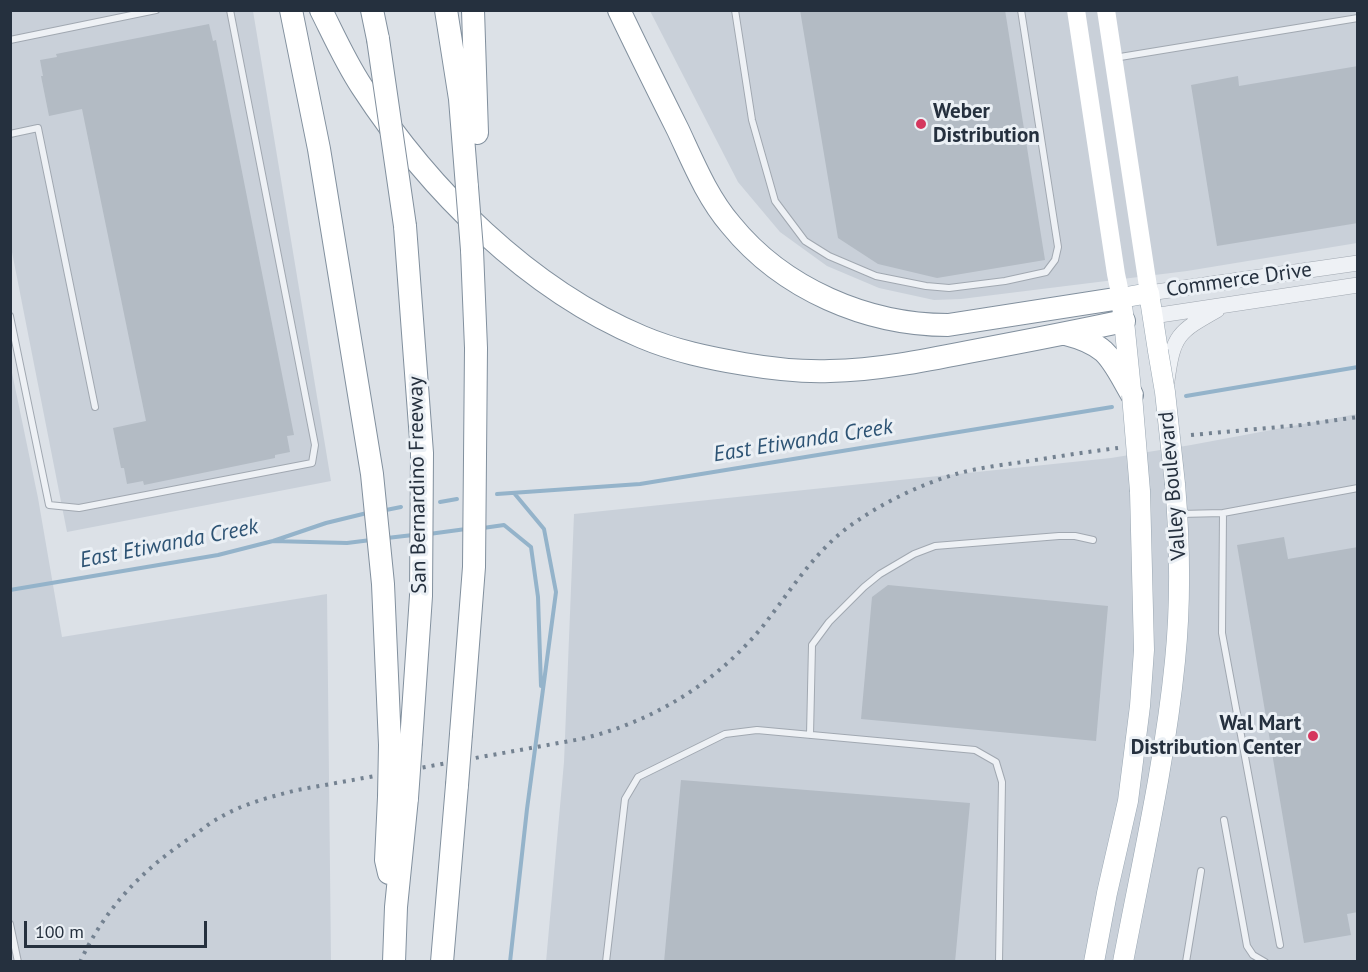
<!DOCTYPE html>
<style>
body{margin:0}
#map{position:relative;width:1368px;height:972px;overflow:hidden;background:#dce1e7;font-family:"PT Sans",sans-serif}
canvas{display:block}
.frame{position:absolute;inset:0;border:12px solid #25303e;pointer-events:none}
.scale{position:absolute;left:24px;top:921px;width:183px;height:27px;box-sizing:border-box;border:3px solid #25303e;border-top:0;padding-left:8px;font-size:18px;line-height:21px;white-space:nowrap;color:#25303e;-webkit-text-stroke:4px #ebf0f5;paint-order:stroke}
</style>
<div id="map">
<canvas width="1368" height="972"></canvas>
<div class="frame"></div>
<div class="scale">100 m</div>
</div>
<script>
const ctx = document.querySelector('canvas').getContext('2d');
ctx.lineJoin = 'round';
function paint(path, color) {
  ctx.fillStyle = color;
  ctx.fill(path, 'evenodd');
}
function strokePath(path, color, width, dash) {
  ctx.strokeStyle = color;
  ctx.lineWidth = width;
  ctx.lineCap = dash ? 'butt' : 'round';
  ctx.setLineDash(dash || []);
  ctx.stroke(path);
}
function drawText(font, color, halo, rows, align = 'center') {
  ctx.font = font + ' "PT Sans",sans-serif';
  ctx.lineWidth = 6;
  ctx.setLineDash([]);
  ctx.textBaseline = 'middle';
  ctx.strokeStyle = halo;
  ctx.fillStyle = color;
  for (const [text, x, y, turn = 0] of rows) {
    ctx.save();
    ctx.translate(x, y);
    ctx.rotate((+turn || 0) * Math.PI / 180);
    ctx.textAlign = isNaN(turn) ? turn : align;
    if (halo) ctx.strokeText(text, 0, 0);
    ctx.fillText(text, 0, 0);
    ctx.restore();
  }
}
paint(new Path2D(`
 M10 11H253L331 481 67 532 11 247Z
 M650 11H1357V243L1187 271 961 299 934 300 879 288 827 266 780 232 738 182Z
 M10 363 38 498 62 637 327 594 331 961H11Z
 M1357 414V961L546 962 564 762 574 514 1111 458 1191 445Z`), '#c9d0d9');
strokePath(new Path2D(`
 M1186 396 1358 367
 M497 494 640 484 1112 407
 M440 502 457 499
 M386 510 401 507
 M483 528 504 525 531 547 538 597 541 686
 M429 534 466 529
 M387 538 413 535
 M273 541 347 543 371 540
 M10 590 218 555 273 541 326 523 367 513
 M510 962 527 809 556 592 544 529 514 493`), '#94b3ca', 4);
paint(new Path2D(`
 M800 10H1005L1045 260 937 278 878 264 838 238Z
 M209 24 213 41 216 40 294 435 287 436 290 452 275 455V458L144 485 143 481 127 484 124 468H121L113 428 146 421 82 109 49 116 41 76H43L40 60 57 57 56 54Z
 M1358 66V223L1217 246 1191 85 1238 76 1239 86Z
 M1284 537 1288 559 1358 547V912L1347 914 1351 935 1304 943 1237 545Z
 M888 585 1108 606 1096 741 861 719 872 597Z
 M681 780 970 803 955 962H664Z`), '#b3bbc4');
const service = new Path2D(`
 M735 10 752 120 775 201 805 241 829 256 876 276 926 286 949 288 1005 281 1046 272 1055 260 1058 247 1021 10
 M10 40 156 10
 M1114 58 1358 18
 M10 134 38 128 95 407
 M10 316 49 505 79 508 312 463 315 445 230 10
 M1223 513 1222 633 1280 945
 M1180 514 1223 513 1358 488
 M810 735 812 645 829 622 864 587 880 574 914 554 935 546 1059 536H1075L1093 540
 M1224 820 1247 946 1253 955 1265 962
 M10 924 18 962
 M606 962 625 799 638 777 725 734 757 730 975 750 996 762 1002 782 999 962
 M1186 962 1201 871`);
const tertiary = new Path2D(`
 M1149 293 1358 263
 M1153 316 1358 285
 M1167 381C1173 335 1178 332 1217 310`);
const primary = new Path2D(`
 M1131 390 1124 321 1121 298 1149 293 1158 351
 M1094 962 1107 893 1128 801 1140 706 1144 650 1140 491
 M1123 962C1142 862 1165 762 1175 661 1181 602 1180 543 1175 484`);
const motorway = new Path2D(`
 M291 10 319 149 372 474 383 584 390 745
 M321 10C334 36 346 63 362 87 429 190 528 289 642 337 675 351 709 358 744 364 773 369 801 372 830 371 877 370 923 361 968 352 1021 342 1073 332 1124 321
 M372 10 378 39
 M446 10 460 99 467 187
 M473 10 477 133
 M619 10C638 50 658 90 678 130 693 162 707 197 731 225 783 289 867 325 948 325L1121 298
 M405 226 422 453 421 596 411 742
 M1066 334C1109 345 1111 359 1132 395
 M461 734 474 567 476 348 472 250
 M389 873 386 860 389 797
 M394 962 396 907 407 798
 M442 962 457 785`);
strokePath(service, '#a1a8b1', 8);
strokePath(tertiary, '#a1a8b1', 16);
strokePath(primary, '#9aa7b3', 21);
strokePath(motorway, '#82909e', 24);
strokePath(service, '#eef1f5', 6);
strokePath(tertiary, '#eef1f5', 15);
strokePath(new Path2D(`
 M1076 10 1116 274 1121 298
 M1106 10 1149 293`), '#fff', 18);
strokePath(primary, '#fff', 20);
strokePath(motorway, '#fff', 22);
strokePath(new Path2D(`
 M1191 435 1301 425 1358 417
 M80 962C106 906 145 867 196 834 204 828 211 822 219 818 242 804 270 797 297 790L581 739C653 722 716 683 763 626 792 589 817 547 857 521 886 501 922 484 956 474 977 468 1001 465 1023 462 1054 457 1086 452 1118 448`), '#748291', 4, [3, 6]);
const primaryBridge = new Path2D(`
 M1158 351 1165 392 1175 484
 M1132 395 1140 491`);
const motorwayBridge = new Path2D(`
 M378 39 405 226
 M467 187 472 250
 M457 785 461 734
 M389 797 390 745
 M407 798 411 742`);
strokePath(primaryBridge, '#9aa7b3', 21, []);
strokePath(motorwayBridge, '#82909e', 24, []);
strokePath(primaryBridge, '#fff', 20);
strokePath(motorwayBridge, '#fff', 22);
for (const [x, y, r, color] of [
 [921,124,6,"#d5375e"],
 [1313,736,6,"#d5375e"]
]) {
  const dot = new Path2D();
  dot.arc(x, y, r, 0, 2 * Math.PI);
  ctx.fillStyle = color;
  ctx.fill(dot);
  strokePath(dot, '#ebf0f5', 2);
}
drawText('bold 21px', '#25303e', '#ebf0f5', [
 ["Weber",933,112],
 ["Distribution",933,136],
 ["Wal Mart",1301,724,"right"],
 ["Distribution Center",1301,748,"right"]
], 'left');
drawText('21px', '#25303e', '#ebf0f5', [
 ["Commerce Drive",1239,280,-8],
 ["San Bernardino Freeway",418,485,-91],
 ["Valley Boulevard",1173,486,-95]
]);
drawText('italic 22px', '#2d5374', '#ebf0f5', [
 ["East Etiwanda Creek",803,441,-9],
 ["East Etiwanda Creek",169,544,-11]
]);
</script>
